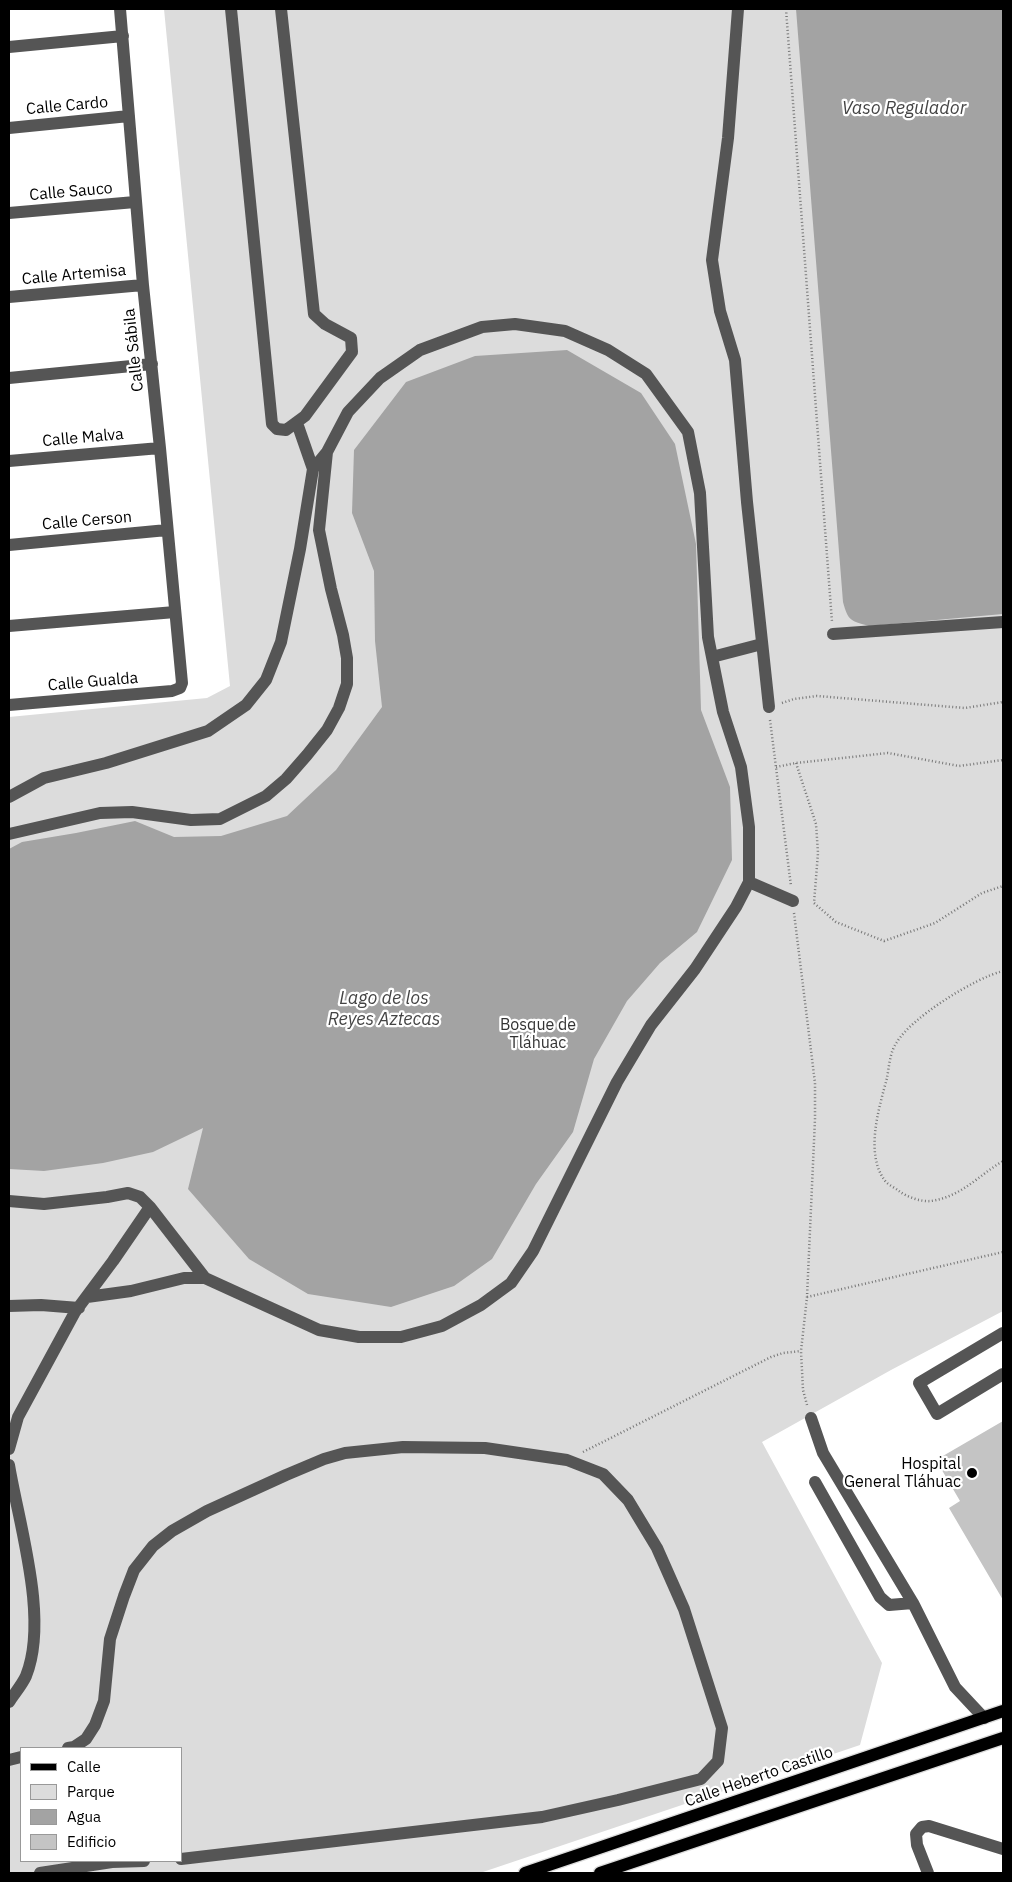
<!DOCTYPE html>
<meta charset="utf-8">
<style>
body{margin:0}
#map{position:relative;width:1012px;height:1882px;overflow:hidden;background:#fff;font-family:"IBM Plex Sans",sans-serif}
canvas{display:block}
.frame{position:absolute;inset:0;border:10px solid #000;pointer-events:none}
.legend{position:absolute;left:20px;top:1747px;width:162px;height:115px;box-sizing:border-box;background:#fff;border:1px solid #999;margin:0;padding:6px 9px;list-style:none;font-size:15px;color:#000}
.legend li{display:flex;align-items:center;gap:10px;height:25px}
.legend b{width:25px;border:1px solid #999}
</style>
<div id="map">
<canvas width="1012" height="1882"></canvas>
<div class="frame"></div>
<ul class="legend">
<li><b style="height:6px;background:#000"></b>Calle</li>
<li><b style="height:14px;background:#dcdcdc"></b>Parque</li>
<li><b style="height:14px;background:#a3a3a3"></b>Agua</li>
<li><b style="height:14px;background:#c4c4c4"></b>Edificio</li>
</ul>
</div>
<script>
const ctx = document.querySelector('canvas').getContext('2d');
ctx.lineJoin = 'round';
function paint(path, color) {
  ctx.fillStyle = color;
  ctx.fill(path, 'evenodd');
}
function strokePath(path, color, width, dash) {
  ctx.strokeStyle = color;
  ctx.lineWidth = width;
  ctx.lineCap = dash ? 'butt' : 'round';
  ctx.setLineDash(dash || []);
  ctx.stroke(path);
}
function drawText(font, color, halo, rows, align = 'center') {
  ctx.font = font + ' "IBM Plex Sans",sans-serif';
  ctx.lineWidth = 4.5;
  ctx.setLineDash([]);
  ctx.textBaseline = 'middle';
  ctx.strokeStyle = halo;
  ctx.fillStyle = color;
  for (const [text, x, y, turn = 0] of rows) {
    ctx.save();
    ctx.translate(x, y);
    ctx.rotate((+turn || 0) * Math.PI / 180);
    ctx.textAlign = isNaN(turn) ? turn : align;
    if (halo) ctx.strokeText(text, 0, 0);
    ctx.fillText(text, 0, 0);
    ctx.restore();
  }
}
paint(new Path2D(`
 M164 9H1003V1311L891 1370 762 1442 882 1663 860 1745 480 1873H9V717L207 698 230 686ZM21 1748H181V1861H21Z`), '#dcdcdc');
paint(new Path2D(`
 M796 9H1003V614L869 626C851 621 848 621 843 602Z
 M567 350 641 393 675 444 696 544 701 710 730 787 732 860 697 932 660 963 627 1001 594 1059 573 1132 536 1184 492 1259 454 1286 391 1307 308 1294 249 1259 188 1189 203 1128 153 1152 103 1163 44 1171 9 1169V849L22 842 76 833 135 821 174 837 221 836 287 816 336 770 382 707 375 641 374 571 352 513 354 450 406 382 475 356Z`), '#a3a3a3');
paint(new Path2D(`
 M1003 1421V1600L949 1508 960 1501 936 1460Z`), '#c4c4c4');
const major = new Path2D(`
 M525 1873 1003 1711
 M600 1873 1003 1738`);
strokePath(major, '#dbdbdb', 15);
strokePath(new Path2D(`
 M786 9 832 622
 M782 703 794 699 817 696 965 708 1003 702
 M770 720 791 886
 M796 763 816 824 818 853 814 903 836 922 884 941 935 923 982 893 1003 886
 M776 767 796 763 888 753 959 766 1003 760
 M794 913 815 1083V1119L807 1297 801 1351 803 1390 807 1405
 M1003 971C975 978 912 1017 897 1042 890 1051 889 1067 887 1078 879 1108 864 1155 886 1182 889 1185 895 1188 899 1191 907 1197 921 1202 931 1201 961 1197 979 1175 1003 1161
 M807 1297 1003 1252
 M583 1452 771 1357 783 1353 801 1351`), '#777', 2.5, [1, 2.5]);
strokePath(new Path2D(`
 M231 9 272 424 277 429 286 430 305 416 352 352 351 338 325 324 314 314 281 9
 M738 9 728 138 712 260 720 311 735 360 747 502 769 707
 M9 47 123 36
 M9 128 129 116
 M9 213 135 202
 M9 297 143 285
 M9 378 152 364
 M297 423 313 469
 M9 461 160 448
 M9 545 167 530
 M9 626 175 612
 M833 634 1003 622
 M712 657 762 644
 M9 705 172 691 180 688 182 683 160 448 143 285 120 9
 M9 797 44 778 106 763 208 731 246 705 266 680 281 642 300 549 313 469 327 452
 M9 834 100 813 132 812 191 820 220 819 266 796 286 779 307 755 327 730 339 708 347 684V658L343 635 331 589 319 530 327 452 348 412 380 378 420 350 482 327 515 324 565 331 608 350 646 374 688 432 700 493 708 637 723 712 741 767 749 827V882L736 907 695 969 651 1025 617 1082 533 1251 511 1283 481 1305 442 1326 401 1337H359L319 1330 205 1278H184L131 1291 87 1297
 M749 882 793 901
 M9 1201 44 1204 107 1197 128 1193 140 1197 150 1207 205 1278
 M9 1306 41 1305 79 1308
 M1003 1333 919 1383 937 1414 1003 1374
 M811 1418 823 1453 913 1603 955 1687 984 1718
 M9 1449 18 1417 75 1312 113 1261 150 1207
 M9 1465C19 1525 49 1619 26 1676 22 1685 14 1694 9 1702
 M815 1482 880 1597 889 1605 913 1603
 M68 1748 74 1747 86 1739 95 1725 104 1701 110 1639 124 1596 134 1570 153 1546 172 1531 207 1511 286 1475 324 1459 345 1453 403 1447 485 1448 567 1460 603 1474 628 1500 657 1548 684 1609 722 1728 718 1761 701 1779 618 1800 542 1817 181 1859
 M9 1760 21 1757
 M40 1873 112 1862 144 1861
 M928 1873 917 1845 916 1834 922 1827 929 1826 1003 1849`), '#555', 12);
strokePath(major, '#000', 12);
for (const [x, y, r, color] of [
 [972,1473,6,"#000"]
]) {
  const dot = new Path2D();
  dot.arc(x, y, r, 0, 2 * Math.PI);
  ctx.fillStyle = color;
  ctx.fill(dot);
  strokePath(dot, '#fff', 2);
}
drawText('16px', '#000', '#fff', [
 ["Calle Cardo",67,106,-5],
 ["Calle Sauco",71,192,-5],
 ["Calle Artemisa",74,275,-5],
 ["Calle Sábila",134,350,-96],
 ["Calle Malva",83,438,-5],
 ["Calle Cerson",87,521,-5],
 ["Calle Gualda",93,682,-5],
 ["Calle Heberto Castillo",759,1777,-19]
]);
drawText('16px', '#333', '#fff', [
 ["Bosque de",538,1025],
 ["Tláhuac",538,1043]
]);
drawText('16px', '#000', '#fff', [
 ["Hospital",961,1464],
 ["General Tláhuac",961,1482]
], 'right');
drawText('italic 18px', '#444', '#fff', [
 ["Vaso Regulador",904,109],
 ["Lago de los",384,999],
 ["Reyes Aztecas",384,1020]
]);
</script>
